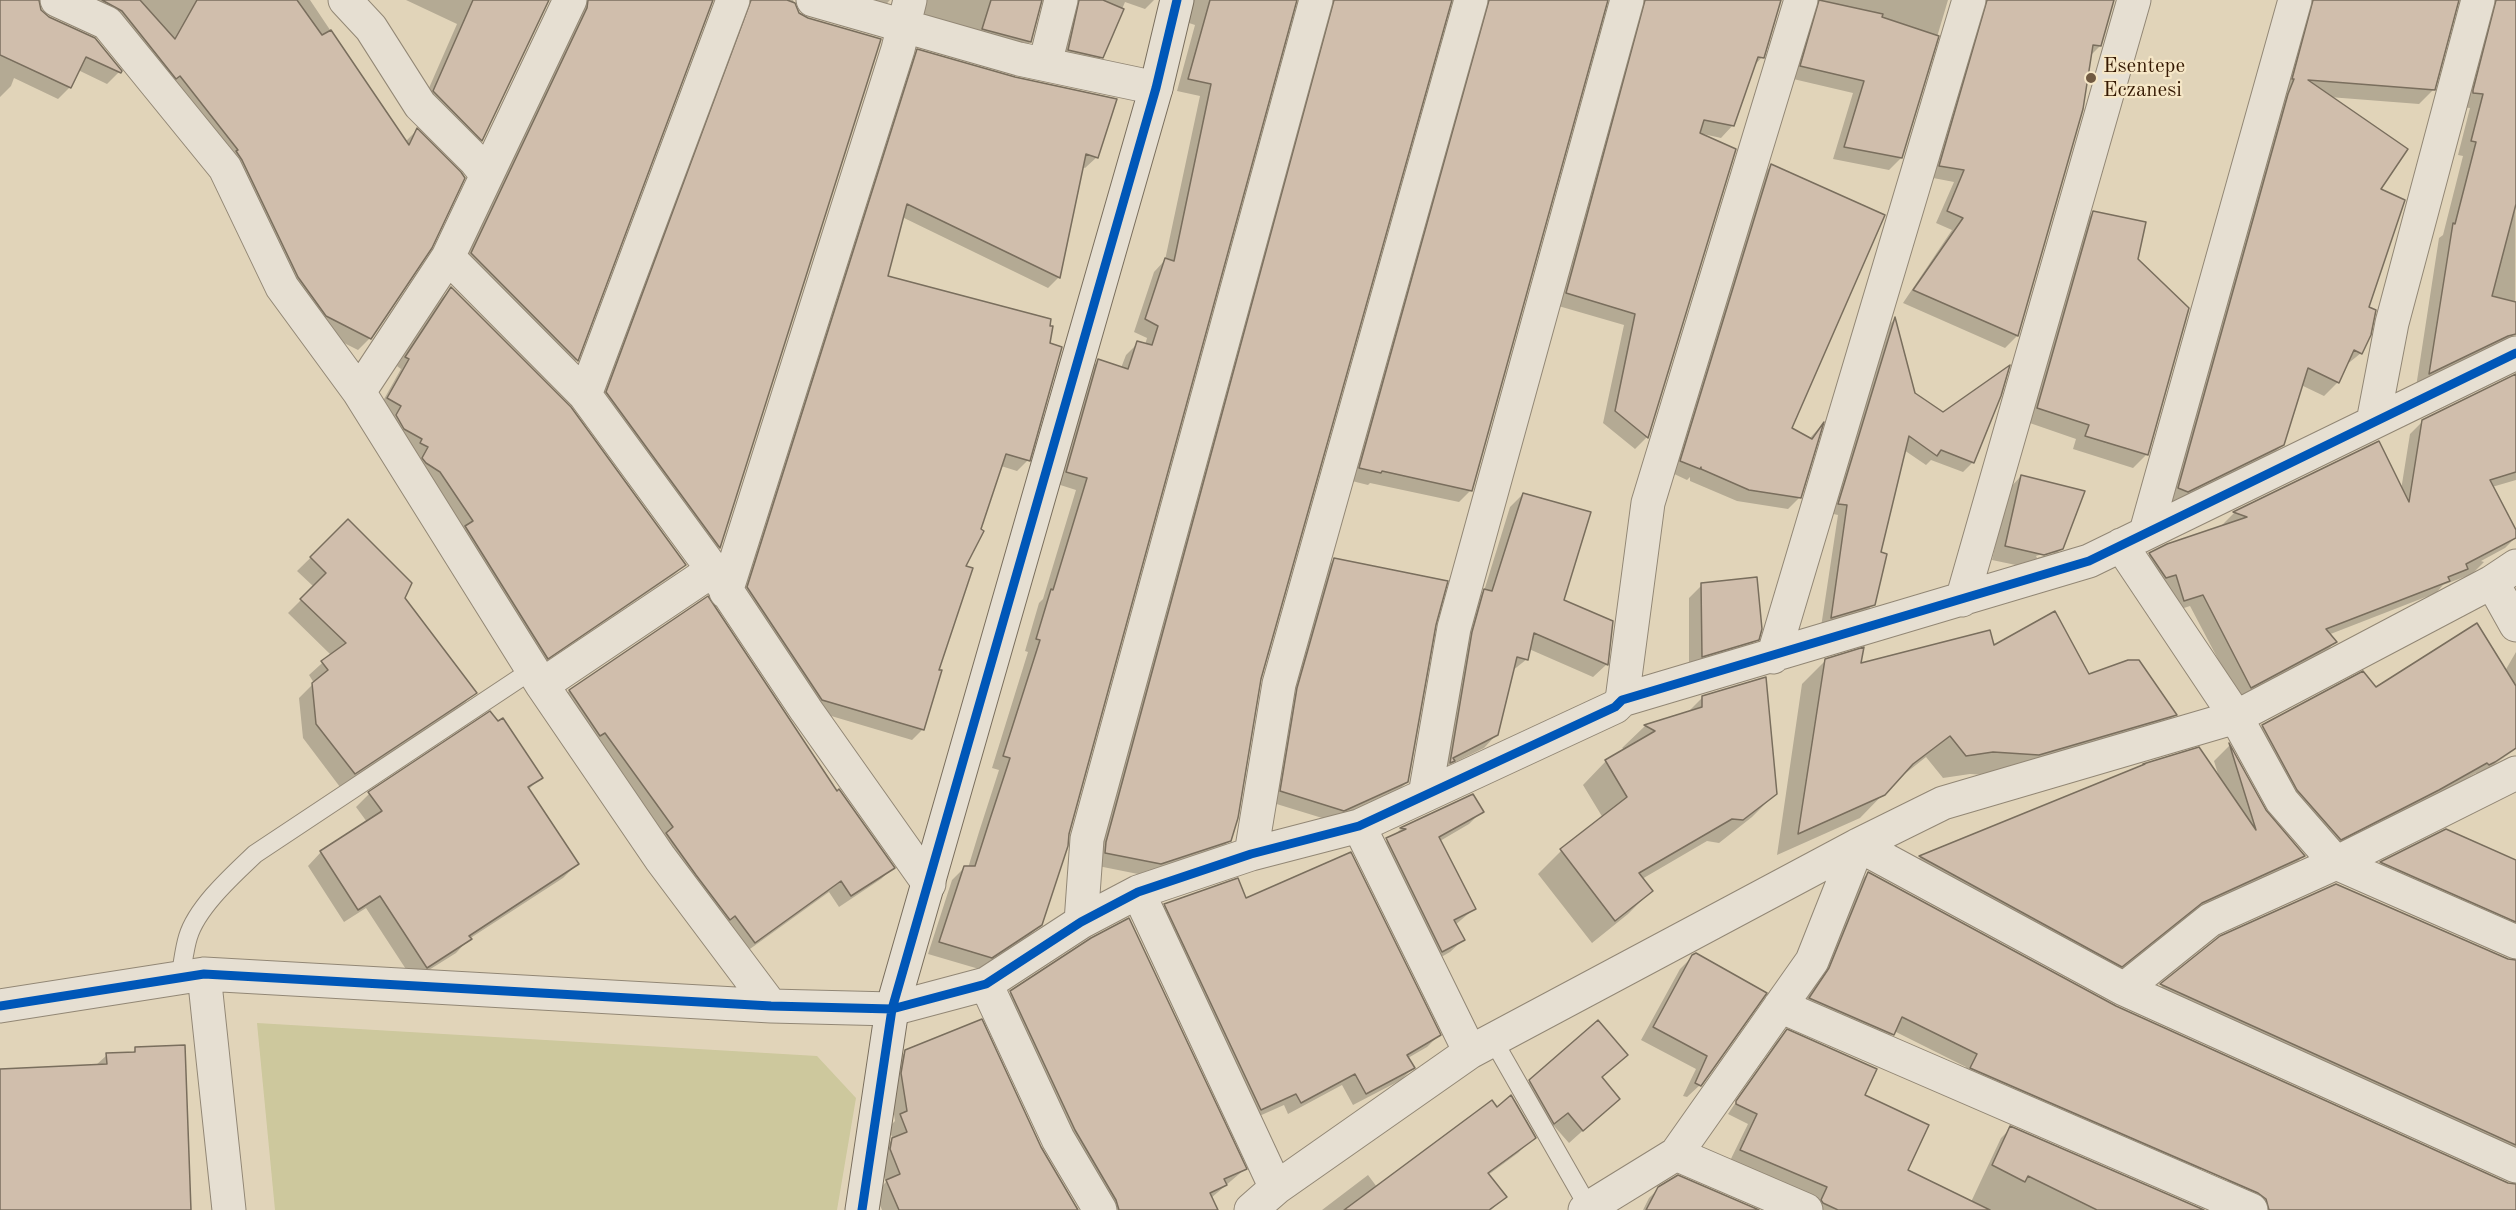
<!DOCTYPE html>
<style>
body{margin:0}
canvas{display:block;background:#e1d4b9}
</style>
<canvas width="2516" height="1210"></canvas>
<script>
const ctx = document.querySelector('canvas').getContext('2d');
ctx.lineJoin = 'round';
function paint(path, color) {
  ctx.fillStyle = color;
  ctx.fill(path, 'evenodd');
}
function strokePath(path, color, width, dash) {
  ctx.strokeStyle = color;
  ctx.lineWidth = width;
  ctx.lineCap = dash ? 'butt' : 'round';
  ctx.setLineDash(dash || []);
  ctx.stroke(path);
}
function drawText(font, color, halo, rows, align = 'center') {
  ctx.font = font + ' "Old Standard TT",serif';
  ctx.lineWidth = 4.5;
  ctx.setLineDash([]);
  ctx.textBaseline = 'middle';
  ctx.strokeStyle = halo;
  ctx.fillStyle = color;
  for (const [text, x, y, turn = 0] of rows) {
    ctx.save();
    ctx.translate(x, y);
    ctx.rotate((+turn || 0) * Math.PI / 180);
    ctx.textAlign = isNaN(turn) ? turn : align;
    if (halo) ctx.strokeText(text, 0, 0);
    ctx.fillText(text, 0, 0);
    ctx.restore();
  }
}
paint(new Path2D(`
 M257 1023 817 1056 856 1098 837 1210H275Z`), '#cdc89d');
paint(new Path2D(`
 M0 0H37L41 12 120 71 107 84 78 70 70 87 58 99 14 78 11 86 0 97Z
 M64 0H310L405 142 417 130 370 338 358 350 314 328 230 172Z
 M406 0H548L481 140 469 152 422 104 457 24Z
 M572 0H711L576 360 565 372 459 266Z
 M735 0H793L799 14 807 19 879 40 719 547 707 559 595 405Z
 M828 0H890L877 14Z
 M912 0H1040L1030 42 1018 54 915 25Z
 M1063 0H1154L1145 9 1125 2 1102 57 1089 69 1057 62Z
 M1179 0H1295L1040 925 1028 937 979 969 928 954 952 880 964 868H968L979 832 999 770 992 768 1028 652 1025 651 1039 603 1043 599 1076 490 1054 483 1086 373 1098 361 1121 368 1126 355 1138 343 1145 345 1147 338 1134 332 1154 272 1165 260 1200 96 1177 91 1195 25 1183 21Z
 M1318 0H1450L1259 679 1230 840 1217 853 1148 876 1093 865Z
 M1473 0H1606L1471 490 1459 502 1370 483 1368 485 1348 480Z
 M1629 0H1780L1762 57 1754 66 1733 125 1721 138 1703 134 1647 437 1635 449 1603 423 1624 325 1555 305Z
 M1803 0H1948L1901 158 1889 170 1833 159 1853 93 1789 78Z
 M1971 0H2114L2100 46 2090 56 2082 109 2017 336 2005 348 1903 303 1952 230 1936 223 1954 182 1928 177Z
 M2306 0H2457L2433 90 2419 104 2329 97 2379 189 2361 353 2345 366 2338 382 2324 396 2301 385 2283 444 2268 459 2173 505 2165 502Z
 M2476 0H2516L2515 334 2500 348 2416 387 2439 238 2443 235 2463 156 2458 155 2470 108 2460 107Z
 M918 51 1097 157 1085 168 1082 167 1059 277 1048 288 902 217 887 277 1048 327 1028 460 1017 471 1001 466 964 567 923 729 912 740 811 710 737 599 907 62Z
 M1771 166 1790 429 1809 439 1820 427 1800 497 1788 509 1737 501 1690 481V477L1687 480 1670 472 1760 177Z
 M2093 213 2136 259 2147 454 2133 468 2073 449 2076 439 2024 421 2080 226Z
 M451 289 684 565 675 574 538 667 414 468 420 457 412 452 414 448 395 438 379 408 401 369 397 366 442 298Z
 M1894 320 1914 393 1973 462 1963 472 1931 460 1926 465 1904 450 1879 553 1873 604 1863 615 1821 627 1838 515 1829 513 1885 329Z
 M2516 376V480L2492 487 2516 537 2505 548 2481 561 2484 562 2472 574 2443 585 2436 593 2328 635 2335 642 2323 655 2239 699 2190 606 2172 612 2137 566 2150 554 2167 545 2226 526 2222 525 2234 513 2378 443 2401 490 2410 434 2423 421Z
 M2021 476 2062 548 2048 562 2030 568 1992 560 2008 490ZM2054 550V553L2037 558 2036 556Z
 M1523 494 1562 600 1612 622 1606 665 1593 677 1529 649 1527 659 1512 671 1497 734 1484 748 1447 766 1440 773 1472 604 1484 591 1510 507Z
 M348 521 475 693 461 706 340 787 303 738 299 698 314 683 309 675 331 655 288 613 314 587 297 571Z
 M1334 560 1434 624 1407 782 1396 793 1332 821 1270 802 1287 700 1324 570Z
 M1702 585 1757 639 1743 653 1689 669V598Z
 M707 598 837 793 893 868 881 879 839 907 829 892 743 954 558 703 569 691Z
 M1993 647 2175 715 2153 737 2015 777 1970 774 1943 778 1926 757 1897 780 1860 818 1777 855 1802 684 1825 661 1859 665Z
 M2516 652V749L2482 773 2477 776 2476 773 2426 801 2329 850 2251 737 2262 726 2376 689 2505 671Z
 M1703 697 1775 794 1752 817 1719 843 1707 841 1642 879 1651 891 1628 914 1592 943 1538 874 1561 851 1603 818 1583 785 1606 761 1625 750 1622 748 1645 726 1687 713Z
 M490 713 541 777 528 790 577 864 563 878 469 939 456 953 413 980 366 908 344 922 308 866 321 852 367 822 356 807 369 794Z
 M2229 746 2264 811 2303 856 2288 872 2184 919 2105 982 1904 873 1919 858 2142 767 2219 777 2214 761Z
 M1473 795 1482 811 1469 824 1440 841 1474 909 1455 925 1463 940 1450 952 1429 964 1374 852 1401 829Z
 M2446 831 2516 861V941L2369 875 2381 863Z
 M1868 873 2116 1007 2508 1185 2516 1186V1210H2252L2224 1196 2239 1145 2202 1168 2190 1181 1959 1081 1966 1067 1894 1031 1880 1046 1798 1011 1817 982 1856 886Z
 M1245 900 1439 1035 1427 1047 1408 1058 1413 1068 1401 1080 1353 1105 1342 1085 1288 1114 1284 1105 1248 1121 1153 917 1165 905Z
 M2221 937 2516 962V1165L2149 997Z
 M1693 956 1765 993 1700 1085 1687 1097 1683 1096 1696 1069 1641 1040 1680 969Z
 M1011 992 1245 1169 1211 1198 1207 1210H1103L999 1004Z
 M1787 1031 1863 1095 1906 1171 1971 1202 2001 1138 2011 1128 2182 1210H1812L1726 1169 1748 1124 1728 1114 1777 1041Z
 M136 1049 190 1210H0V1071L95 1066 107 1055 131 1054Z
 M906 1052 1040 1148 1076 1210H882L875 1193 886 1182 878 1162 880 1152 893 1139 888 1128 895 1121 890 1086 893 1064Z
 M1600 1078 1618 1099 1569 1143 1554 1126 1540 1136 1516 1094 1530 1081Z
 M1497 1109 1534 1137 1518 1153 1488 1175 1505 1197 1491 1210H1322L1368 1175 1377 1187Z
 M1659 1188 1755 1210H1643L1649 1198Z`), '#0003');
const building = new Path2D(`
 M0 0H39L41 10 49 17 95 38 122 71 121 73 86 57 71 88 0 55Z
 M102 0H140L175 39 197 0H297L322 35 331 30 409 145 417 128 461 172 465 178 432 248 371 339 326 316 298 277 242 160 236 151 238 150 180 76 176 79 122 11Z
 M473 0H549L482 141 433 91Z
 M588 0H713L578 361 471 253 587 8Z
 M751 0H787L795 3 799 13 808 18 881 39 720 548 606 392Z
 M991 0H1042L1031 42 982 29Z
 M1079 0H1103L1124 9 1103 58 1068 50Z
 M1210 0H1297L1069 834 1068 846 1042 925 992 958 939 942 964 866H975L990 819 1010 758 1003 756 1040 640 1036 639 1051 589 1053 590 1087 478 1066 472 1098 359 1128 369 1137 341 1152 345 1158 326 1145 319 1165 258 1174 261 1211 84 1188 79Z
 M1334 0H1452L1261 679 1238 818 1231 841 1161 864 1105 853 1106 842Z
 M1489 0H1608L1472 491 1382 471 1381 473 1359 468Z
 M1645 0H1781L1764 58 1758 57 1734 126 1704 120 1700 133 1736 149 1648 438 1615 411 1635 314 1566 293Z
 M1819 0 1883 14 1882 17 1939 36 1902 158 1844 147 1864 81 1800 66Z
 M1987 0H2114L2101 46 2093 45 2083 109 2018 336 1913 290 1963 218 1947 211 1964 170 1939 166Z
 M2313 0H2459L2435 90 2308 80 2408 149 2381 189 2405 200 2369 307 2376 310 2371 335 2362 354 2354 350 2339 383 2308 368 2284 445 2188 492 2178 488 2288 94 2294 79H2292Z
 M2496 0H2516V204L2492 296 2516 302V334L2508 336 2429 374 2453 223 2455 224 2476 142 2471 141 2483 94 2473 93V90Z
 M917 49 1015 77 1117 99 1098 158 1086 154 1060 278 907 204 888 276 1051 319 1050 326H1053L1050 343 1062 347 1030 461 1006 454 981 529 984 531 966 566 973 568 939 670H942L924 730 822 700 747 587Z
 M1771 164 1885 215 1792 428 1812 439 1824 422 1801 498 1749 490 1701 469V467L1700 469 1680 461Z
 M2093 211 2146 222 2138 259 2189 308 2148 455 2085 436 2089 425 2037 408Z
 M451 287 571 407 686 565 548 659 465 526 473 521 440 472 426 463 422 458 428 447 420 443 422 439 404 429 396 415 401 406 387 398 409 359 405 357Z
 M1895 317 1915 393 1943 412 2010 365 2001 396 1974 463 1941 450 1937 456 1909 436 1881 552 1887 554 1875 605 1831 618 1847 505 1838 504Z
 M2516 374V472L2490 480 2516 530V538L2466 564 2468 569 2448 577 2450 581 2326 629 2337 642 2251 688 2203 595 2184 601 2176 575 2166 578 2149 553 2167 544 2247 517 2233 512 2379 441 2409 502 2422 420Z
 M2021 475 2085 491 2063 549 2044 555 2005 546Z
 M1523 493 1591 512 1564 600 1613 621 1608 665 1534 633 1528 660 1517 657 1498 735 1453 758 1455 761 1450 763 1472 632 1484 589 1492 591Z
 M348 519 412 583 405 598 477 693 355 774 316 724 312 683 328 670 321 661 346 643 300 599 326 573 310 557Z
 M1334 558 1448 581 1436 625 1408 782 1344 811 1280 791 1297 688Z
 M1757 577 1762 629 1759 640 1702 657 1701 583Z
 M708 596 837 791 839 789 895 868 851 896 841 881 755 943 735 916 730 920 696 875 666 833 673 827 605 733 600 736 569 690Z
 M2055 611 2089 674 2128 660H2139L2177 715 2039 755 1993 752 1966 756 1950 736 1913 764 1885 795 1798 834 1825 659 1864 647 1861 663 1990 630 1994 645Z
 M2477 623 2516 686V748L2495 762 2489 765 2487 763 2439 790 2341 840 2297 790 2262 725 2363 671 2376 687Z
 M1766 677 1777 794 1743 820 1732 819 1639 873 1653 891 1615 921 1560 849 1627 797 1605 760 1655 731 1644 725 1702 707V696Z
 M490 711 498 721 503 718 543 778 528 787 579 864 469 936 472 939 427 968 380 896 358 910 320 851 382 811 368 792Z
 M2229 743 2266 810 2305 856 2202 903 2122 967 1919 856 2145 764H2143L2199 747 2256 830Z
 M1473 794 1484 812 1439 837 1476 909 1454 920 1465 940 1442 952 1386 838 1406 829 1400 828Z
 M2446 829 2516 860V922L2380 862Z
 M1351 852 1441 1035 1407 1055 1415 1068 1366 1094 1355 1074 1301 1103 1296 1094 1261 1110 1164 904 1238 878 1246 898Z
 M1868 872 2116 1006 2508 1183 2516 1184V1210H2269L2266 1199 2258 1193 1970 1068 1977 1054 1902 1017 1894 1035 1809 998 1829 968Z
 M2336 884 2508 959 2516 960V1145L2160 984 2220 936Z
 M1129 918 1247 1169 1224 1179 1227 1185 1210 1193 1218 1210H1119L1116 1200 1075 1130 1010 991 1091 938Z
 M1696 953 1767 993 1701 1086 1695 1083 1707 1056 1653 1027 1692 955Z
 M982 1019 1041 1147 1078 1210H899L886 1180 900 1174 890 1149 892 1138 907 1132 900 1114 907 1111 901 1073 905 1050Z
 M1598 1020 1628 1055 1602 1077 1620 1099 1583 1131 1568 1113 1554 1124 1529 1080Z
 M1787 1029 1877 1069 1865 1095 1929 1125 1908 1170 1990 1210H1838L1823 1203 1821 1200 1827 1187 1740 1150 1757 1114 1736 1104V1101Z
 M185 1045 191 1210H0V1069L107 1064 106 1053 135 1052V1047Z
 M1511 1095 1536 1138 1488 1173 1507 1197 1489 1210H1344L1492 1100 1497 1107Z
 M2010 1126 2204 1210H2097L2028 1176 2025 1182 1992 1165Z
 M1678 1175 1759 1210H1646L1658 1187Z`);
paint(building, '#d0beac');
strokePath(building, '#796e5d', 1.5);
const lane = new Path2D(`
 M180 978C183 964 184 950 188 937 197 907 233 875 255 854L532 670
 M1493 1040 1589 1208`);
const street = new Path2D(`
 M57 0 107 23 225 168 282 287 359 392 542 685 660 858 771 1006
 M345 0 371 28 420 105 475 160 486 174
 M813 0 1019 59 1156 88
 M1042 63 1047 56 1061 0
 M448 257 585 395 713 570 806 710 929 884
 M359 392 448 257 570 0
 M585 395 733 0
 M2373 422 2392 323 2478 0
 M2146 532 2295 0
 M2121 545 2236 717 2282 801 2336 863 2516 942
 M2492 582 2516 625
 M726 592 898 49 910 0
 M1962 600 2134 0
 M1773 657 1969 0
 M542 685 713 570
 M1622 700 1648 503 1801 0
 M1425 795 1454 628 1627 0
 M1359 826 1470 1052
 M1251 854 1279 684 1471 0
 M1138 892 1276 1188
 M1081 922 1087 839 1316 0
 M204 974 229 1210
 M986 984 1058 1139 1100 1210
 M2124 989 2210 920 2336 863 2516 773
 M0 1006 204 974 771 1006 892 1009 986 984 1081 922 1138 892 1251 854 1359 826 1615 707 1622 700 2089 561 2516 353
 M1780 1006 2251 1210
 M1676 1154 1806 1210
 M1251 1210 1276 1188 1470 1052 1858 845 1943 803 2236 717 2492 582 2516 566
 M1585 1210 1676 1154 1812 961 1858 845 2124 989 2516 1166`);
const secondary = new Path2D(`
 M862 1210 892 1009 1156 88 1177 0`);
strokePath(lane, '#928775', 20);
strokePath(street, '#928775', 35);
strokePath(secondary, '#796e5d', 35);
strokePath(lane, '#e6dfd2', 18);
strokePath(street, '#e6dfd2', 33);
strokePath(secondary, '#e6dfd2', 33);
strokePath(new Path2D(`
 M0 1006 204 974 771 1006 892 1009 986 984 1081 922 1138 892 1251 854 1359 826 1615 707 1622 700 2089 561 2516 353
 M862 1210 892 1009 1156 88 1177 0`), '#0057b8', 9);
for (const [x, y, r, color] of [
 [2091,78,6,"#715a42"]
]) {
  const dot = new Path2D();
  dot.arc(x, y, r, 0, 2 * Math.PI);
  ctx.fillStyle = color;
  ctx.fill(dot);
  strokePath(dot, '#f6e7c7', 2);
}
drawText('21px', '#341802', '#f6e7c7', [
 ["Esentepe",2103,66],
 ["Eczanesi",2103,90]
], 'left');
</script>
